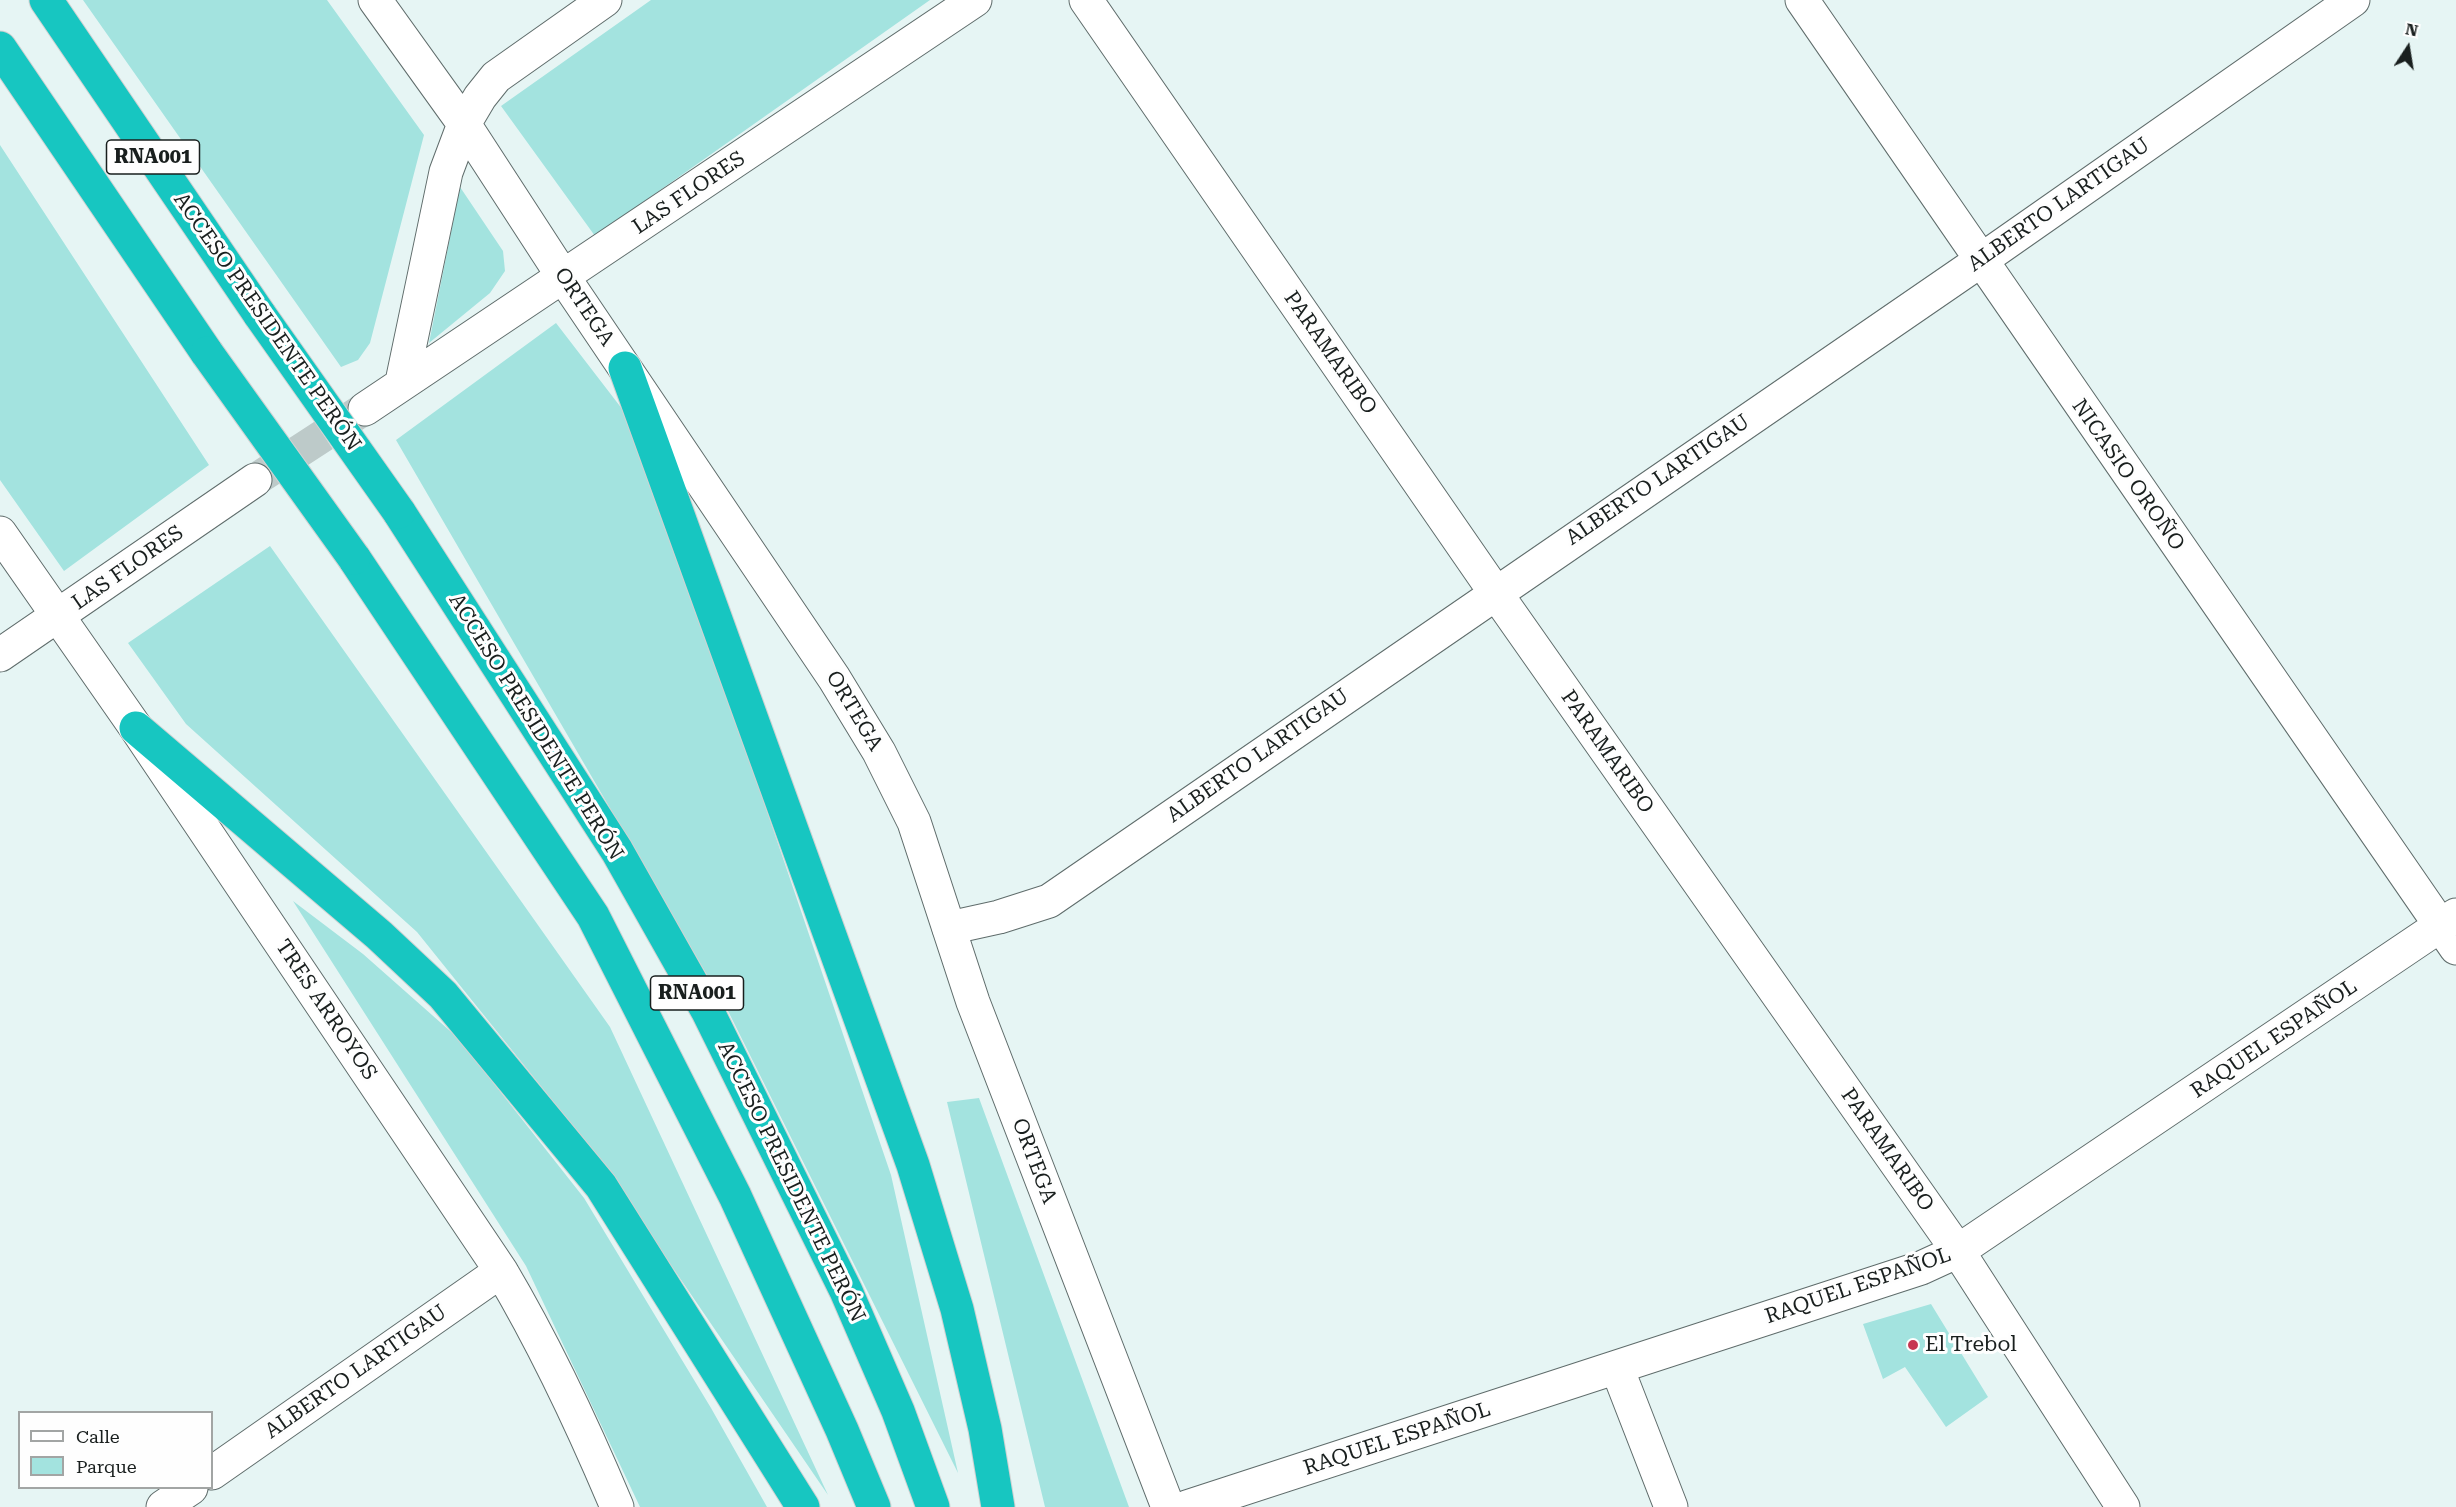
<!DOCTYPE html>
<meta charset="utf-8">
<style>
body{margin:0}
#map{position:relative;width:2456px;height:1507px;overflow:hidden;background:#e6f5f4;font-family:"Roboto Serif",serif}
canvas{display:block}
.legend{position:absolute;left:18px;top:1411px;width:195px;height:78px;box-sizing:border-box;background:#fefefe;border:2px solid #a2a5a4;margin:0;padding:8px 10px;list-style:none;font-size:18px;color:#191f1e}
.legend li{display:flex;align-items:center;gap:12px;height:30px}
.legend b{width:30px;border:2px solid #a2a5a4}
.north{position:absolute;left:2378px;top:18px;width:60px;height:60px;-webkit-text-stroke:4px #fefefe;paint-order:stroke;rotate:12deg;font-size:16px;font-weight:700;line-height:24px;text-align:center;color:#191f1e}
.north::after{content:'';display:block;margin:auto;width:21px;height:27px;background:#191f1e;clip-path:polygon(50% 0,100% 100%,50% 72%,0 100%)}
</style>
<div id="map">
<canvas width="2456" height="1507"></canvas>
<ul class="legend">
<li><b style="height:8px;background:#fff"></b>Calle</li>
<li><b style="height:16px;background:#a3e3df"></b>Parque</li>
</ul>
<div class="north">N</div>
</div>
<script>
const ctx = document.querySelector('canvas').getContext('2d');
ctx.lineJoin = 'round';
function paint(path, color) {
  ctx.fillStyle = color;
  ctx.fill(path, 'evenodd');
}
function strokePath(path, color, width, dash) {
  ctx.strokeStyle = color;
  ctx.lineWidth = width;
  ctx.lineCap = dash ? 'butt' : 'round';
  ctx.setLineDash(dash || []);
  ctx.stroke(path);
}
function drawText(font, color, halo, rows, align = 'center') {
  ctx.font = font + ' "Roboto Serif",serif';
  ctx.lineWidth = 6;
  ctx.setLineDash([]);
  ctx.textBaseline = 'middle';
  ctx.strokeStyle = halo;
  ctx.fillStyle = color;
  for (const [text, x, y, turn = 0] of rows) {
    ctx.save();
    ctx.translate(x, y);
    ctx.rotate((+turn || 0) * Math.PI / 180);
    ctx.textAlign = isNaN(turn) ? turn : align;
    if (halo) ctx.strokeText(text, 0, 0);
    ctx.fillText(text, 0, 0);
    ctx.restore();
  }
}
paint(new Path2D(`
 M83 0H327L424 135 370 343 358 360 341 367Z
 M651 0H930L595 236 501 106Z
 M0 145 209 465 64 571 0 480Z
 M460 187 503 251 505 271 490 293 429 343Z
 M556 323 636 427 891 1175 958 1473 729 1013 396 440Z
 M270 546 610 1027 828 1495 593 1151 417 932 186 724 128 643Z
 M293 901 363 954 458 1038 584 1198 711 1408 767 1507H640L526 1266Z
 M979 1098 1129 1507H1045L947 1102Z
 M1931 1304 1988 1397 1946 1427 1905 1367 1883 1379 1863 1324Z`), '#a3e3df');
strokePath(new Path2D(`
 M255 480 361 411`), '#bdcac9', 33, [33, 16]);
const street = new Path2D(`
 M1086 0 1495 592 1958 1251 2123 1507
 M1802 0 2456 948
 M0 533 136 728 501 1271C546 1347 583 1426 617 1507
 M949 928 999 917 1049 901 1980 261 2353 0
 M1617 1368 1671 1507
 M212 1473 501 1271
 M163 1507 191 1488
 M1187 1507 1921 1268 1958 1251 2456 915`);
const secondary = new Path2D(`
 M375 0 464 124 564 278 834 678 879 752 914 822 973 1002 1168 1507
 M402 382 446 172 464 124 480 97 496 77 605 0
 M365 409 975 0
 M0 655 255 480`);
const highway = new Path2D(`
 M46 0 260 315
 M0 48 207 353
 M625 368 913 1165 957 1309 985 1429 998 1507
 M399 512 617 851 708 1012 846 1291 898 1411 933 1507
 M354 558 593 916 735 1196 842 1430 874 1507
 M136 728 379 935 443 995 601 1186 803 1507`);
strokePath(street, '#5f6c6b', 35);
strokePath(secondary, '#5f6c6b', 35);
strokePath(highway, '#d1d2d2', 35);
strokePath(street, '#fff', 33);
strokePath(secondary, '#fff', 33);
strokePath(highway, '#17c6c1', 33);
const highwayBridge = new Path2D(`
 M260 315 399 512
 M207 353 354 558`);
strokePath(highwayBridge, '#d1d2d2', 35, []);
strokePath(highwayBridge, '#17c6c1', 33);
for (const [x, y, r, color] of [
 [1913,1345,6,"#c73752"]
]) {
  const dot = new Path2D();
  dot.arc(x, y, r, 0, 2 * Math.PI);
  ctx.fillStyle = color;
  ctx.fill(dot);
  strokePath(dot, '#fefefe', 2);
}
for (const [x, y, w] of [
 [153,157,93],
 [697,993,93]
]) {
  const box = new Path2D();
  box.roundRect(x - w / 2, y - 17, w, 34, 4.5);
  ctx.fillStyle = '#fefefe';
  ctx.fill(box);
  strokePath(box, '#191f1e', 1.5);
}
drawText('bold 20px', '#191f1e', null, [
 ["RNA001",153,157],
 ["RNA001",697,993]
]);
drawText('21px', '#191f1e', '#fefefe', [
 ["LAS FLORES",689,193,-34],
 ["ALBERTO LARTIGAU",2059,205,-35],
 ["ORTEGA",584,307,56],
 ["ACCESO PRESIDENTE PERÓN",267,322,55],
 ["PARAMARIBO",1330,353,55],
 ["NICASIO OROÑO",2128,475,55],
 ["ALBERTO LARTIGAU",1658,480,-34],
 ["LAS FLORES",128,568,-35],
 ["ORTEGA",854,711,59],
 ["ACCESO PRESIDENTE PERÓN",536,727,58],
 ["PARAMARIBO",1607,752,55],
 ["ALBERTO LARTIGAU",1258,756,-35],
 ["TRES ARROYOS",326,1010,56],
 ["RAQUEL ESPAÑOL",2274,1039,-34],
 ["PARAMARIBO",1887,1150,55],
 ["ORTEGA",1034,1161,69],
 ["ACCESO PRESIDENTE PERÓN",791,1182,64],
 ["RAQUEL ESPAÑOL",1858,1286,-19],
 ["ALBERTO LARTIGAU",356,1372,-35],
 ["RAQUEL ESPAÑOL",1397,1439,-18]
]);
drawText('21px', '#191f1e', '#fefefe', [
 ["El Trebol",1925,1345]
], 'left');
</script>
